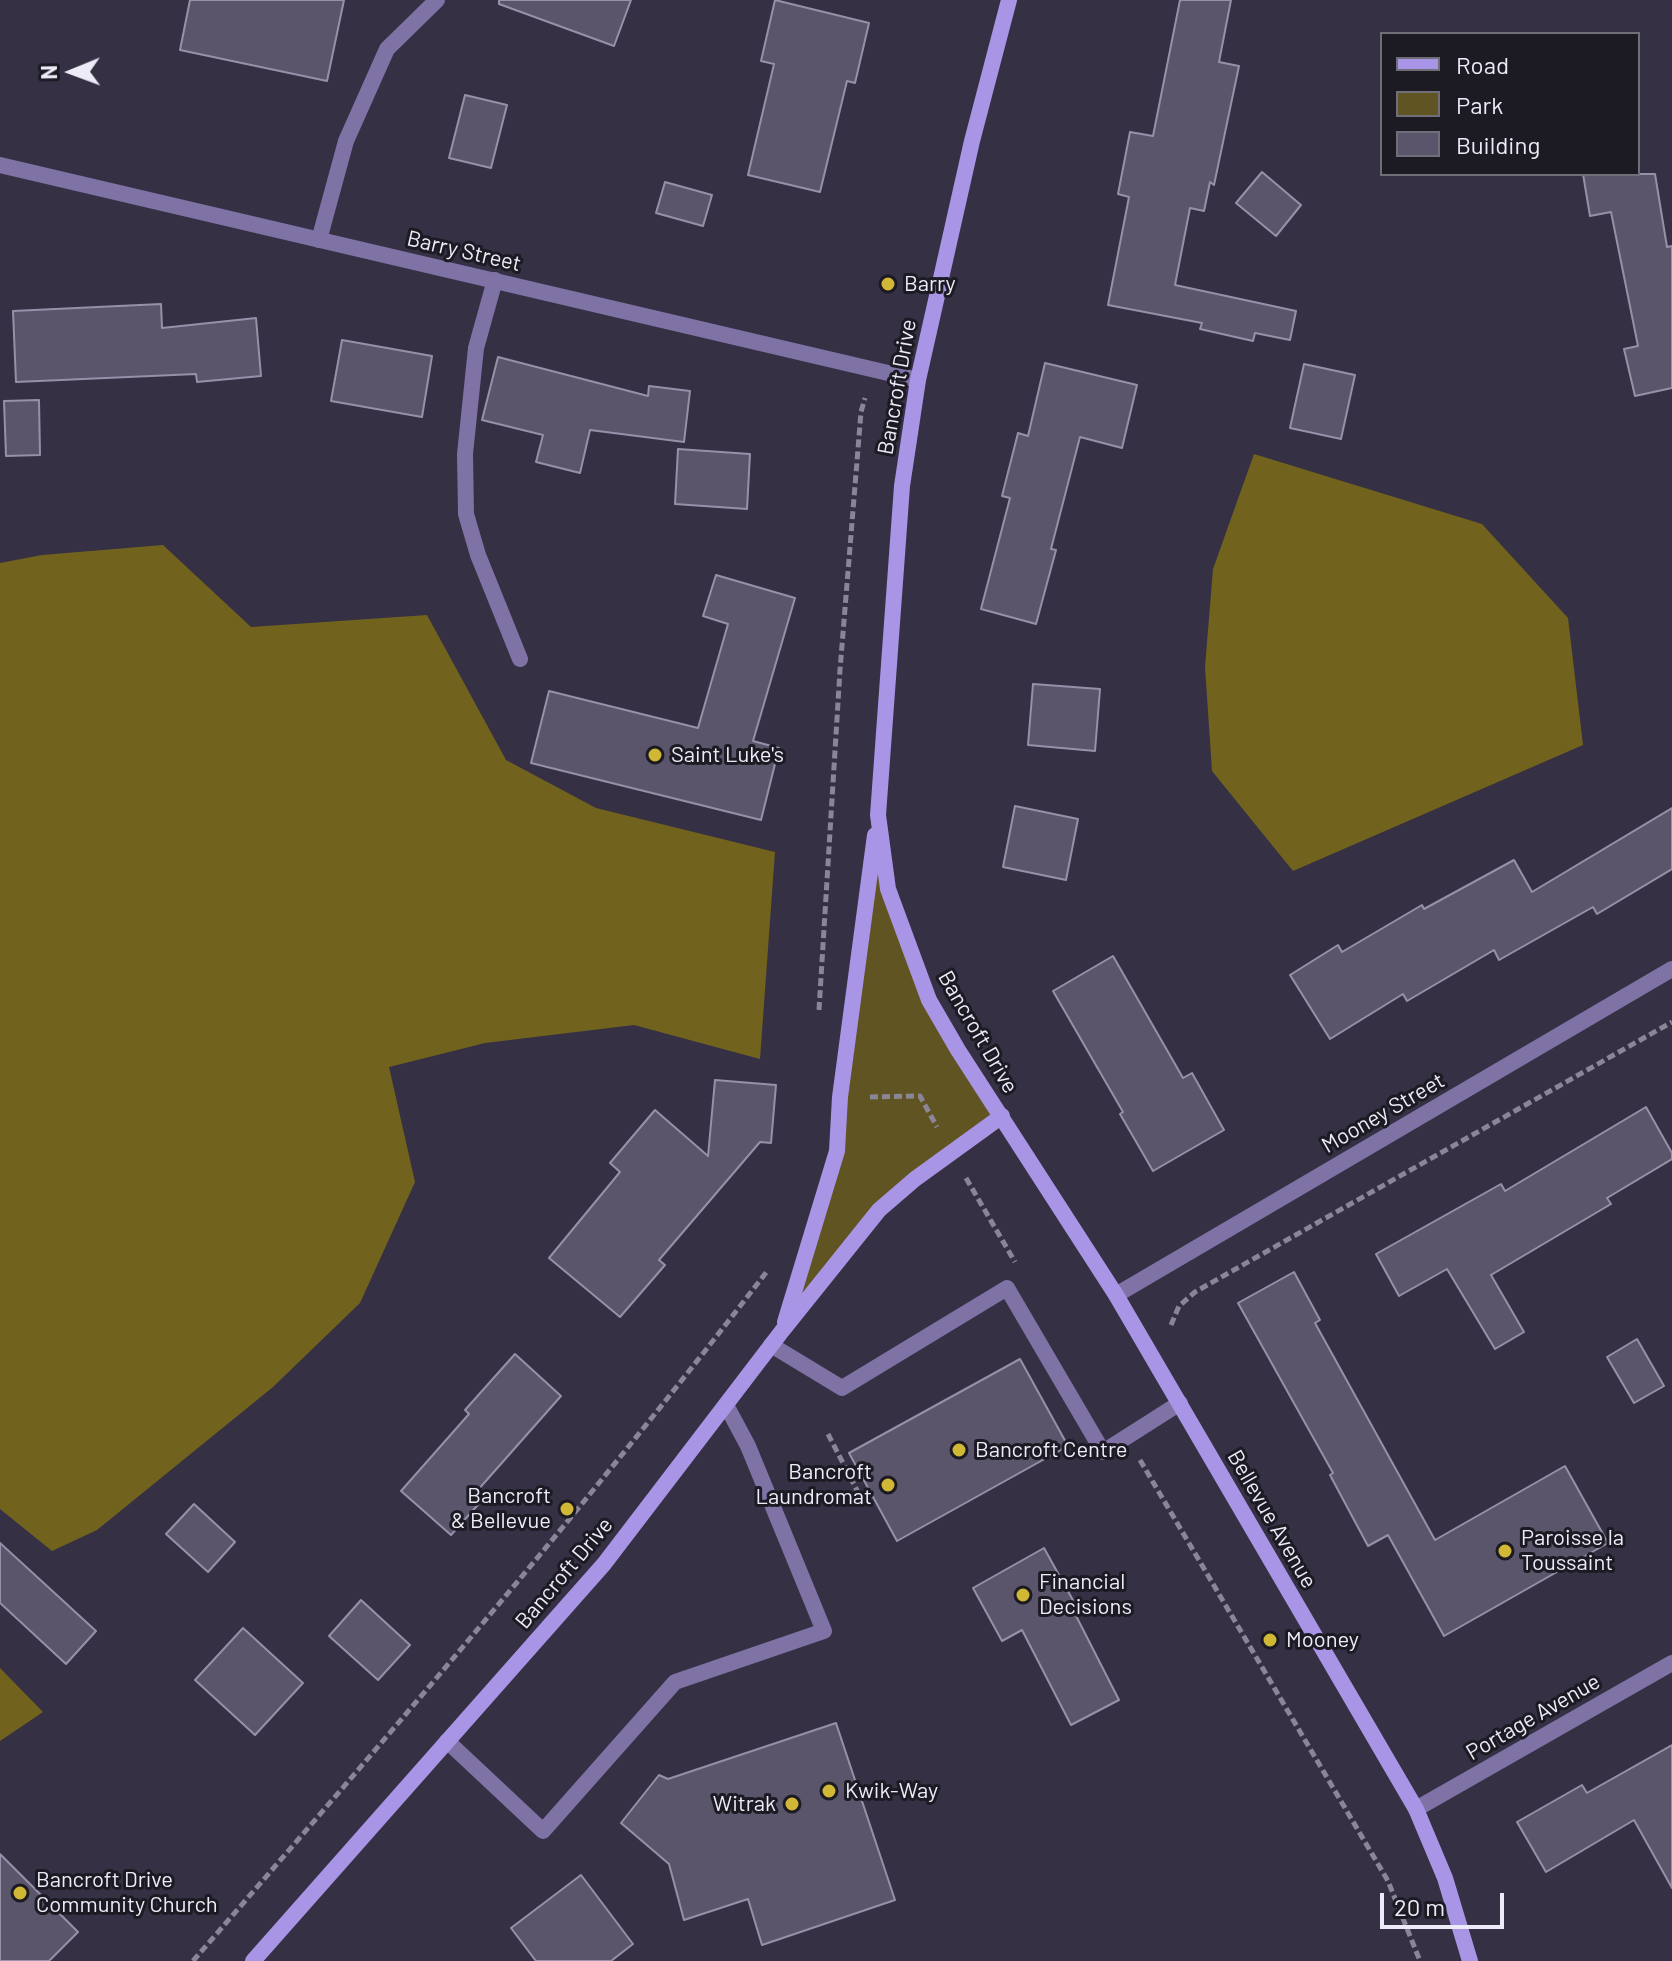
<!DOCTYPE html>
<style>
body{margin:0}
#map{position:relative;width:1672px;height:1961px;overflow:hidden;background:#353044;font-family:Barlow,sans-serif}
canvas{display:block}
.legend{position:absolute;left:1380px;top:32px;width:260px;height:144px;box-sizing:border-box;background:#1c1a23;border:2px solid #706e78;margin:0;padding:10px 14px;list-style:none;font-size:24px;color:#edebf8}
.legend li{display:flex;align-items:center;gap:16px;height:40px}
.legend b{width:40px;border:2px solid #706e78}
.north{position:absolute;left:32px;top:32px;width:80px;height:80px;-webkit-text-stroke:6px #1c1a23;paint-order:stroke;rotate:269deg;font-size:22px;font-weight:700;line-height:32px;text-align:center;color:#edebf8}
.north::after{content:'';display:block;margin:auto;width:28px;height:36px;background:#edebf8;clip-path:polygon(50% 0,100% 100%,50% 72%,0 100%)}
.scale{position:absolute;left:1380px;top:1893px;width:124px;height:36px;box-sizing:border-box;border:4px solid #edebf8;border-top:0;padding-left:10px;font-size:24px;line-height:28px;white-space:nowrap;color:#edebf8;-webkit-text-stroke:6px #1c1a23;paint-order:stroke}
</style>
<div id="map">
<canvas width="1672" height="1961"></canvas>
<ul class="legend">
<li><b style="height:10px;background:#a995e5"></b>Road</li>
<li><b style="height:22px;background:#5f5422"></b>Park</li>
<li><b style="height:22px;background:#5a556b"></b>Building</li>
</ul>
<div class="north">N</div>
<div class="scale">20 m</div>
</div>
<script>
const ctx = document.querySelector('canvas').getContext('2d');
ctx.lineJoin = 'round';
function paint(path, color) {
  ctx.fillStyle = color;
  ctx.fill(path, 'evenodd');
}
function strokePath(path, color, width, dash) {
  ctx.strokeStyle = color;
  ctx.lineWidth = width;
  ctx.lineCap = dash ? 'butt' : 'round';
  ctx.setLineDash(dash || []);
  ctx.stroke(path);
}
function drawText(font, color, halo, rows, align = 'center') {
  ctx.font = font + ' Barlow,sans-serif';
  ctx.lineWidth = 6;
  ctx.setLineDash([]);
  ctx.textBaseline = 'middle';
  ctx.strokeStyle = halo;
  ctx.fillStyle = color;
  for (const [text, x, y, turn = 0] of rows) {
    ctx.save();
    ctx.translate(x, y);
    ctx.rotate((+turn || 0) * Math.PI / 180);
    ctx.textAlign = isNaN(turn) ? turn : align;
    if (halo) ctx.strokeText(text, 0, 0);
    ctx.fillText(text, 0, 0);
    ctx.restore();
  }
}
paint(new Path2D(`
 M875 817 904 945 997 1115 912 1177 778 1331 834 1150Z`), '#5f5422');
paint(new Path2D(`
 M1254 454 1482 524 1568 618 1583 745 1293 871 1212 771 1205 667 1213 569Z
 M163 545 251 627 427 615 506 760 596 808 775 852 760 1059 634 1025 485 1043 389 1067 415 1182 360 1303 273 1387 97 1530 52 1551 0 1509V563L42 555Z
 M0 1668 43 1712 0 1741Z`), '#71631e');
const building = new Path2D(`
 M190 0H344L327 81 180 50Z
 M499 0H631L614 46 499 4Z
 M775 0 869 23 855 83 847 81 820 192 748 175 774 64 761 61Z
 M1180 0H1231L1219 62 1239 66 1214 185 1210 182 1204 211 1190 208 1175 285 1296 311 1290 340 1255 333 1253 341 1200 329 1202 323 1108 305 1129 197 1118 194 1130 132 1153 136Z
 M465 95 507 105 491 168 449 158Z
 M1262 172 1301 205 1276 236 1236 203Z
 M1583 174H1655L1667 247 1672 246V388L1635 396 1624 349 1638 346 1611 212 1590 216Z
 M665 182 712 195 703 226 656 213Z
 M161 304 162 328 256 318 261 376 197 382 196 374 16 382 13 311Z
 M342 340 432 356 422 417 331 401Z
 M498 357 648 396 649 386 690 391 684 442 590 430 580 473 536 462 543 435 482 420Z
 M1045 363 1137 385 1122 448 1080 437 1051 549 1056 550 1036 624 981 609 1010 498 1002 496 1018 433 1028 436Z
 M1304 364 1355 375 1341 439 1290 428Z
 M39 400 40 455 6 456 4 401Z
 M678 449 750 454 747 509 675 504Z
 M716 575 795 598 753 741 779 748 761 820 531 763 549 691 698 728 728 624 703 616Z
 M1033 684 1100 689 1095 751 1028 745Z
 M1015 806 1078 819 1066 880 1003 867Z
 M1672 808V869L1597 914 1593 907 1499 960 1494 950 1407 1001 1403 994 1330 1039 1290 975 1338 945 1342 952 1422 905 1424 909 1514 860 1532 892Z
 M1113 956 1183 1078 1192 1073 1224 1130 1153 1171 1120 1114 1123 1112 1053 991Z
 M715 1080 776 1085 771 1143 760 1142 659 1260 665 1265 620 1317 549 1258 620 1172 610 1163 655 1110 708 1156Z
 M1646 1107 1672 1153V1159L1607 1198 1611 1204 1491 1275 1524 1332 1495 1349 1447 1269 1399 1296 1376 1254 1501 1184 1505 1191Z
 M1294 1272 1320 1320 1315 1323 1435 1540 1565 1466 1608 1543 1444 1636 1388 1535 1368 1546 1330 1475 1333 1473 1238 1303Z
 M1637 1339 1664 1386 1634 1403 1607 1357Z
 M515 1354 561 1396 477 1491 484 1498 451 1535 401 1491 469 1414 465 1410Z
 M1020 1359 1068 1446 897 1541 849 1453Z
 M194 1504 235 1542 208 1572 166 1534Z
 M0 1543 96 1631 66 1664 0 1603Z
 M1044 1548 1074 1602 1070 1604 1119 1700 1071 1725 1022 1630 1002 1641 973 1588Z
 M361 1600 410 1645 378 1680 329 1636Z
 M243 1628 303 1683 255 1735 195 1680Z
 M836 1723 895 1900 762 1945 748 1899 684 1920 669 1864 621 1823 659 1775 668 1779Z
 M1672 1745V1888L1634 1820 1546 1872 1517 1822 1582 1785 1587 1793Z
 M0 1854 78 1932 49 1961H0Z
 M581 1875 633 1944 611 1961H536L511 1928Z`);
paint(building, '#5a556b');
strokePath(building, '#9691a9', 2);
strokePath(new Path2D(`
 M819 1010 840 670 861 412 865 398
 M870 1097 920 1096 937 1127
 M966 1178 1015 1262
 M1171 1325 1179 1306 1195 1292 1672 1022
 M828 1434 862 1500
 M1140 1460 1388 1881 1420 1961
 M193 1961C390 1734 585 1508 768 1270`), '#8a8697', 5, [8, 4]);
strokePath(new Path2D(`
 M319 240 346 141 387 49 437 0
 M495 280 476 348 465 454 466 514 478 555 520 659
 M771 1345 842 1388 1007 1288 1103 1452 1180 1403
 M447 1741 543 1831 675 1682 824 1631 748 1446 726 1405`), '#7f72a5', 16);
strokePath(new Path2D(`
 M0 165 918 380
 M1116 1295 1672 969
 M1416 1809 1672 1663`), '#7f72a5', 16);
strokePath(new Path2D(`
 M1009 0 972 141 918 380 902 486 878 815 888 889 929 1000 958 1050 1116 1295 1416 1809 1445 1878 1470 1961
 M785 1322 837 1151 840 1097 875 835
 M253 1961 604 1564 782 1331 879 1210 915 1179 1002 1116`), '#a995e5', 16);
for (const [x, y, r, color] of [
 [888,284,8,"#d0b736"],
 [655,755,8,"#d0b736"],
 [959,1450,8,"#d0b736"],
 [888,1485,8,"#d0b736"],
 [567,1509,8,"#d0b736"],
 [1505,1551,8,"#d0b736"],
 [1023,1595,8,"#d0b736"],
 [1270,1640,8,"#d0b736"],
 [829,1791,8,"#d0b736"],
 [792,1804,8,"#d0b736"],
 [20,1893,8,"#d0b736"]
]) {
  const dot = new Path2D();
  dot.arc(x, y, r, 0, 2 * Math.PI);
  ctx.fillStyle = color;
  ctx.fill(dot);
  strokePath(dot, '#1c1a23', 3);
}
drawText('22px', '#edebf8', '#1c1a23', [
 ["Barry Street",464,251,13],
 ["Bancroft Drive",897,387,-80],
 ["Bancroft Drive",978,1032,60],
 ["Mooney Street",1383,1113,-30],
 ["Bellevue Avenue",1272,1519,60],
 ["Bancroft Drive",564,1573,-50],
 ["Portage Avenue",1533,1717,-30]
]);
drawText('22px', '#edebf8', '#1c1a23', [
 ["Barry",904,284],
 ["Saint Luke's",671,755],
 ["Bancroft Centre",975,1450],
 ["Bancroft",872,1472,"right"],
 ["Laundromat",872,1497,"right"],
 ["Bancroft",551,1496,"right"],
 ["& Bellevue",551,1521,"right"],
 ["Paroisse la",1521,1538],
 ["Toussaint",1521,1563],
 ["Financial",1039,1582],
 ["Decisions",1039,1607],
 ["Mooney",1286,1640],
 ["Kwik-Way",845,1791],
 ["Witrak",776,1804,"right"],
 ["Bancroft Drive",36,1880],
 ["Community Church",36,1905]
], 'left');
</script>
